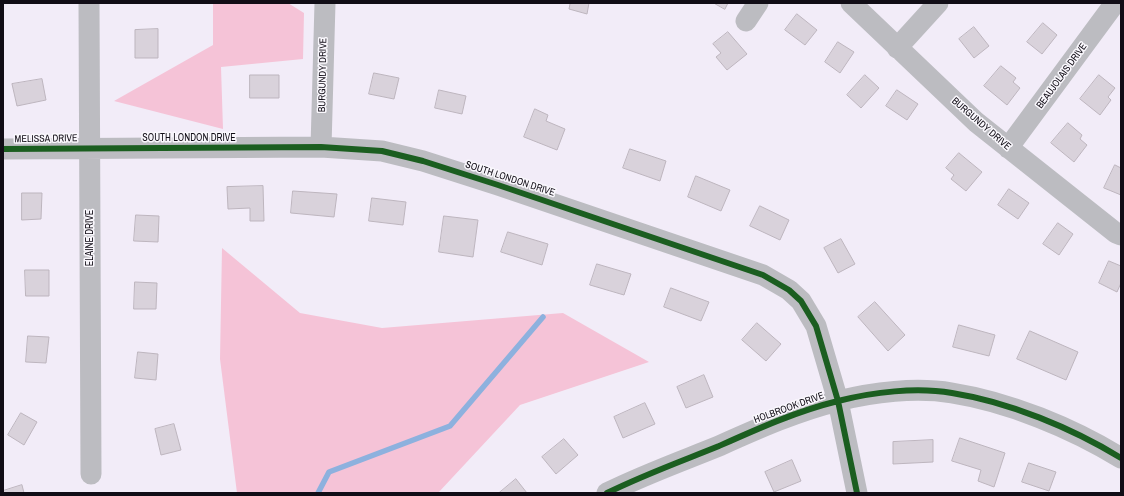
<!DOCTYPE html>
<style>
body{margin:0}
#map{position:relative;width:1124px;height:496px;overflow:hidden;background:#f2ecf8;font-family:"Archivo Narrow",sans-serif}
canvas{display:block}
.frame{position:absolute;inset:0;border:4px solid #110d16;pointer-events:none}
</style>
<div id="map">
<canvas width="1124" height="496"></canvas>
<div class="frame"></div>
</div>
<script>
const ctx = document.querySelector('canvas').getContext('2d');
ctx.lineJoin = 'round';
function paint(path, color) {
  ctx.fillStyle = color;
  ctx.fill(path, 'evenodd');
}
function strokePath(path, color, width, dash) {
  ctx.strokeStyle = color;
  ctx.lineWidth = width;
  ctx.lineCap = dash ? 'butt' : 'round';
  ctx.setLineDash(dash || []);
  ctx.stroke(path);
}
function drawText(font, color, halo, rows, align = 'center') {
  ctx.font = font + ' "Archivo Narrow",sans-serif';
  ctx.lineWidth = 3;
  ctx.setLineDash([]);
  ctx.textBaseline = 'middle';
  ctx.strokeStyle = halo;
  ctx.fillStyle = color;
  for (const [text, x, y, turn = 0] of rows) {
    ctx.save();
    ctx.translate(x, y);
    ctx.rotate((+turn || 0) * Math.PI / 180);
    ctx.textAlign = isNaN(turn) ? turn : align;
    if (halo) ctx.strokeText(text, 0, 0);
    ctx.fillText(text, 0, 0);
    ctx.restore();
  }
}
paint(new Path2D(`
 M213 3H288L304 13 303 59 221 67 223 129 114 101 213 45Z
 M222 248 300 313 382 328 563 313 649 362 520 405 438 493H237L220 359Z`), '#f5c3d7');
strokePath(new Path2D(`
 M318 493 329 472 450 426 543 317`), '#8db1de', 5.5);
const building = new Path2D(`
 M567 3H589L587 14 569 9 570 4Z
 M714 3H728L725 9Z
 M797 14 817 30 805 45 785 30Z
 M1043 23 1057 35 1042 54 1027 42Z
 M974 27 989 46 974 58 959 39Z
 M158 29V58H135V30Z
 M728 32 747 54 727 70 716 57 721 53 713 44Z
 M838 42 854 52 840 73 825 62Z
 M1001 66 1016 78 1013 82 1020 88 1007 105 984 86Z
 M374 73 399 78 394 99 369 94Z
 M250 75H279V98H250Z
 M865 75 879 88 861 108 847 95Z
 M1099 75 1115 88 1108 97 1111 100 1100 115 1080 99Z
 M42 79 46 100 17 106 12 84Z
 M439 90 466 96 462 114 435 108Z
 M897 90 918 104 907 120 886 106Z
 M535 109 548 115 546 121 565 129 557 150 524 137Z
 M1068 123 1082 135 1080 139 1087 145 1074 162 1051 143Z
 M630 149 666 161 660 181 623 168Z
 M959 153 982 172 966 191 951 179 954 175 946 168Z
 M1115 165 1121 168V195L1104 188Z
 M696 176 730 190 721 211 688 197Z
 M263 186 264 221H250V208L228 209 227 187Z
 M1009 189 1029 203 1018 219 998 205Z
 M293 191 337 194 334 217 291 213Z
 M22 193H42L41 219 22 220Z
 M372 198 406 202 403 225 369 221Z
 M760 206 789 220 780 240 750 226Z
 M136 215 159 216 158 242 134 241Z
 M444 216 478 220 473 257 439 252Z
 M1058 223 1073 234 1059 255 1043 244Z
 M508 232 548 244 542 265 501 252Z
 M841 239 855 264 838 273 824 248Z
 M1109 261 1121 266V283L1117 292 1099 283Z
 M597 264 631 274 624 295 590 285Z
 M25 270H49V296H26Z
 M135 282 157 283 156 309H134Z
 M671 288 709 302 701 321 664 307Z
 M875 302 905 335 888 351 858 317Z
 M757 323 781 344 766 361 742 340Z
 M959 325 995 335 989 356 953 347Z
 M1030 331 1078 352 1066 380 1017 359Z
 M28 336 49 337 46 363 26 362Z
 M138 352 158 354 156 380 135 378Z
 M704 375 713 397 686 408 677 387Z
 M645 403 655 424 623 438 614 417Z
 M21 413 37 422 24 445 8 435Z
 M174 424 181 450 161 455 155 429Z
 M960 438 1005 453 994 487 978 481 981 470 952 461Z
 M564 439 578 455 556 474 542 457Z
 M933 440V462L893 464V442Z
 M792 460 801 481 774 492 765 472Z
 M1029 463 1056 472 1049 491 1022 482Z
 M516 479 527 493H499Z
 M22 485 24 493H3V491Z`);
paint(building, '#d9d2db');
strokePath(building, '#bdb5be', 1);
strokePath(new Path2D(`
 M89 3 91 474
 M851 3 976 122 1116 233 1121 235
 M746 21 758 3
 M897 48 938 3
 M321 147 325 3
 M1008 148 1115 3
 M3 149 321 147 382 151 423 161 498 185 763 275 789 290 801 301 816 326 838 401 857 493
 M607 493C643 475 682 461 719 446 757 429 797 411 838 401 873 392 916 387 952 393 1009 402 1072 428 1121 458`), '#bcbcc1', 21);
strokePath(new Path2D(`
 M3 149 321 147 382 151 423 161 498 185 763 275 789 290 801 301 816 326 838 401 857 493
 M607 493C643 475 682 461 719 446 757 429 797 411 838 401 873 392 916 387 952 393 1009 402 1072 428 1121 458`), '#1b5e20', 6);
drawText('10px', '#110d16', '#faf8fd', [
 ["BURGUNDY DRIVE",323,75,-89],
 ["BEAUJOLAIS DRIVE",1062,76,-54],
 ["BURGUNDY DRIVE",981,124,41],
 ["SOUTH LONDON DRIVE",189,138],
 ["MELISSA DRIVE",46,139,-1],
 ["SOUTH LONDON DRIVE",510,179,18],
 ["ELAINE DRIVE",90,238,-90],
 ["HOLBROOK DRIVE",789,408,-20]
]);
</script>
